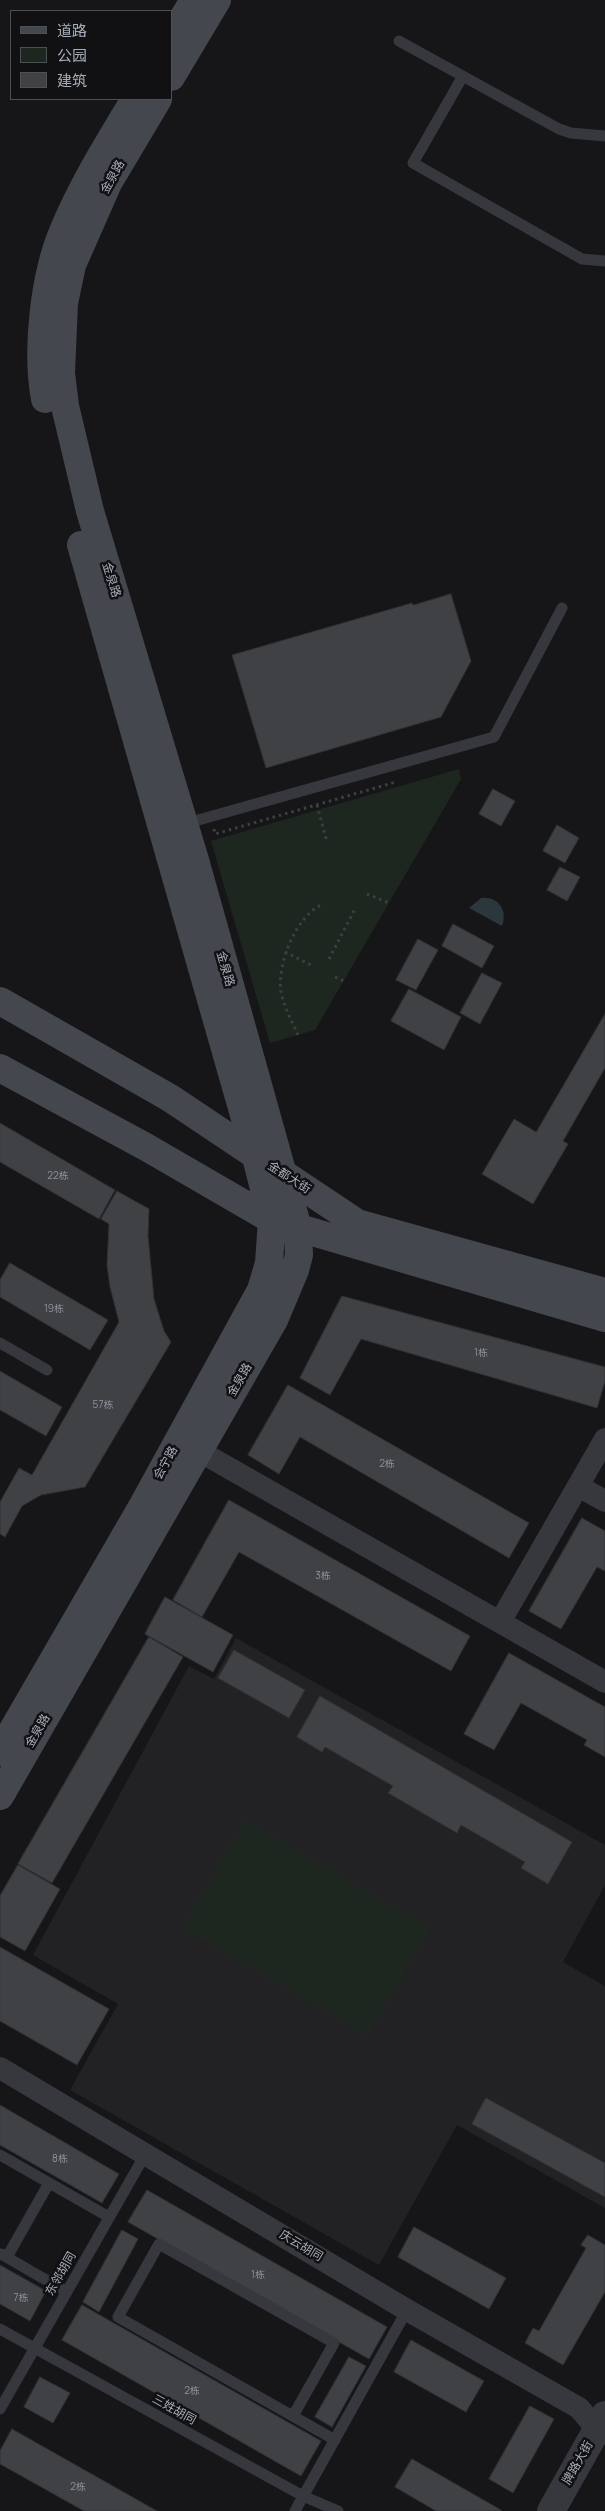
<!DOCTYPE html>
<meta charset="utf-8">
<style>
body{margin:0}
#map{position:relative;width:605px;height:2511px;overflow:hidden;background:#161618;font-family:Manrope,"Noto Sans SC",sans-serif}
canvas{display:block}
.legend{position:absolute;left:10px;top:10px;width:162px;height:90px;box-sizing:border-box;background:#111113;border:1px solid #4d5055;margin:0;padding:6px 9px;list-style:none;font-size:15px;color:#a7aeb9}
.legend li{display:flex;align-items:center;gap:10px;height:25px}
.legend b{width:25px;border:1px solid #4d5055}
</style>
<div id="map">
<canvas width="605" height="2511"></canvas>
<ul class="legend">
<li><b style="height:6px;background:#45474e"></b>道路</li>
<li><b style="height:14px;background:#1e271f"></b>公园</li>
<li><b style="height:14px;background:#404145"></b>建筑</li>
</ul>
</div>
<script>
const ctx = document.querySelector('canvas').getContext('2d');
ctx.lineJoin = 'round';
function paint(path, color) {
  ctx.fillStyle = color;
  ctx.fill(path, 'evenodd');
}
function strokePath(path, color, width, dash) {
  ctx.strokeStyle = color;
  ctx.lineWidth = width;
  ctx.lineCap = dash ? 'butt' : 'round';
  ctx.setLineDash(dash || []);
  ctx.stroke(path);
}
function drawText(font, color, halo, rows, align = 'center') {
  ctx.font = font + ' Manrope,"Noto Sans SC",sans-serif';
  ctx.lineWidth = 5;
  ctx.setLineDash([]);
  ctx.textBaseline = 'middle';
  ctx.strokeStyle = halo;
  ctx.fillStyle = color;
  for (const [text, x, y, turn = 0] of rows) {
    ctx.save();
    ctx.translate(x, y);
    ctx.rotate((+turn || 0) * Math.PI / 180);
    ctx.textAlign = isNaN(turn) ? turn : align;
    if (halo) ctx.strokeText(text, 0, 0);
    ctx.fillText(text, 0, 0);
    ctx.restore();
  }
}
paint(new Path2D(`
 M236 1638 605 1845V1885L563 1962 605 1986V2208L457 2125 379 2265 70 2090 118 2004 33 1955 189 1666 214 1679Z`), '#222225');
paint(new Path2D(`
 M459 769 461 779 315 1030 270 1043 211 841Z
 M245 1821 430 1928 368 2035 183 1928Z`), '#1e271f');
paint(new Path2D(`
 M481 898C498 896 508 910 502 926L469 908Z`), '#2b363d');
const building = new Path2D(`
 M451 594 471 661 441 717 266 768 232 655 412 603 413 605Z
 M493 789 515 801 501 826 479 814Z
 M557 825 579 838 565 863 543 851Z
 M560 867 580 877 567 901 547 890Z
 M453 924 494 946 482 968 442 946Z
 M418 939 438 950 416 990 396 980Z
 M482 973 502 983 480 1024 460 1013Z
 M409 989 461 1017 444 1050 391 1021Z
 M605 1014V1068L563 1141 568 1144 533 1204 482 1174 514 1119 536 1132Z
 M0 1123 115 1190 99 1219 0 1162Z
 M117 1191 149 1209 148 1236 154 1299 164 1331 171 1342 85 1487 41 1495 22 1506 5 1537 0 1534V1502L19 1468 32 1475 119 1322 110 1287 107 1265 109 1224 101 1219Z
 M10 1263 108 1320 90 1350 0 1297V1280Z
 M342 1296 605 1367V1381L597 1408 361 1339 330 1395 300 1378Z
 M0 1371 62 1407 46 1436 0 1410Z
 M288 1385 529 1523 509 1558 300 1437 279 1474 248 1455Z
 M229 1500 470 1636 451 1671 239 1552 202 1617 173 1600Z
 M582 1518 605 1531V1571L597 1567 561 1629 529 1611Z
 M165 1597 233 1635 213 1672 145 1634Z
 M149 1637 183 1657 52 1883 18 1864Z
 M234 1650 305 1690 289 1718 218 1678Z
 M509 1653 605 1707V1757L584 1745 587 1740 521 1703 494 1750 464 1734Z
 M320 1696 572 1842 548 1884 521 1868 525 1862 461 1825 457 1833 388 1793 393 1786 325 1747 322 1752 297 1737Z
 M18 1865 60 1889 25 1951 0 1937V1896Z
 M0 1947 109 2009 77 2065 0 2021Z
 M486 2098 605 2163V2197L472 2124Z
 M0 2105 119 2174 102 2203 0 2145Z
 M147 2190 387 2327 369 2359 128 2222Z
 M414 2227 506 2278 489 2309 398 2257Z
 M122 2230 138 2239 99 2312 83 2302Z
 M588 2235 605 2245V2292L563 2365 525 2343 533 2328 539 2331 586 2248 581 2245Z
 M0 2265 46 2291 30 2321 0 2304Z
 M82 2305 321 2441 301 2476 62 2340Z
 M411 2340 484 2381 466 2412 394 2372Z
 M349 2357 366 2366 332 2427 315 2417Z
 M40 2377 70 2393 53 2423 24 2407Z
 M530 2406 554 2419 513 2493 489 2479Z
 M12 2429 157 2511H84L0 2464V2451Z
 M412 2459 501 2510V2511H436L395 2487Z`);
paint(building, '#404145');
strokePath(building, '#303035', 1);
strokePath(new Path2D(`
 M317 805 327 842
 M214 829 215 834 396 782
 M367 894 389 903
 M285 952 311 965
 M329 959 356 907
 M335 977 344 981
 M298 1035C292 1021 284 1007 281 992 277 964 295 918 321 905`), '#3d3f45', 3, [2.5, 4]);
strokePath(new Path2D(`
 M399 41 559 129 571 133 605 136
 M463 76 413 163 582 259 605 261
 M184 824 494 737 562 608
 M0 1343 47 1370
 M0 2155 109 2217
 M1 2254 67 2292
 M7 2257 49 2183
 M0 2329 303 2496 338 2511
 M0 2409 146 2153
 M293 2416 334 2343 159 2244 118 2317 335 2440
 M295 2511 407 2310`), '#37383e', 11);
strokePath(new Path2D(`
 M199 1451 605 1682
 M578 1486 605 1501
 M500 1622 605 1439
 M0 2068 407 2310 579 2408 597 2429 605 2434`), '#37383e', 22);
strokePath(new Path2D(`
 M551 2511 605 2415`), '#37383e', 28);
strokePath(new Path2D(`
 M171 38 194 0
 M171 77 217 0
 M45 399C36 350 44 275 64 229 83 183 110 141 135 99
 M0 1001 170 1098 357 1223 605 1292
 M0 1068 146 1147 272 1220 605 1318
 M0 1752 143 1505 261 1290 269 1263 272 1220 256 1157 81 545
 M0 1796 274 1320 295 1270 299 1255 298 1228 195 860 90 511 65 406 61 373 64 303 72 265 108 183 158 99`), '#45474e', 28);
drawText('10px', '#8d939c', null, [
 ["22栋",58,1176],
 ["19栋",54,1309],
 ["1栋",481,1353],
 ["57栋",103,1405],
 ["2栋",387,1464],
 ["3栋",323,1576],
 ["8栋",60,2159],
 ["1栋",258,2275],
 ["7栋",21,2298],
 ["2栋",192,2391],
 ["2栋",78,2487]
]);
drawText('12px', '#a7aeb9', '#111113', [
 ["金泉路",113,177,-61],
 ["金泉路",111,580,73],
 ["金泉路",225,969,74],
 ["金都大街",289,1178,33],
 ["金泉路",240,1380,-60],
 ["会宁路",166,1463,-61],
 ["金泉路",38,1731,-60],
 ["庆云胡同",301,2246,31],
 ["东邻胡同",61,2274,-60],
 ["三姓胡同",174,2410,29],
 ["牌路大街",578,2463,-60]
]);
</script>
